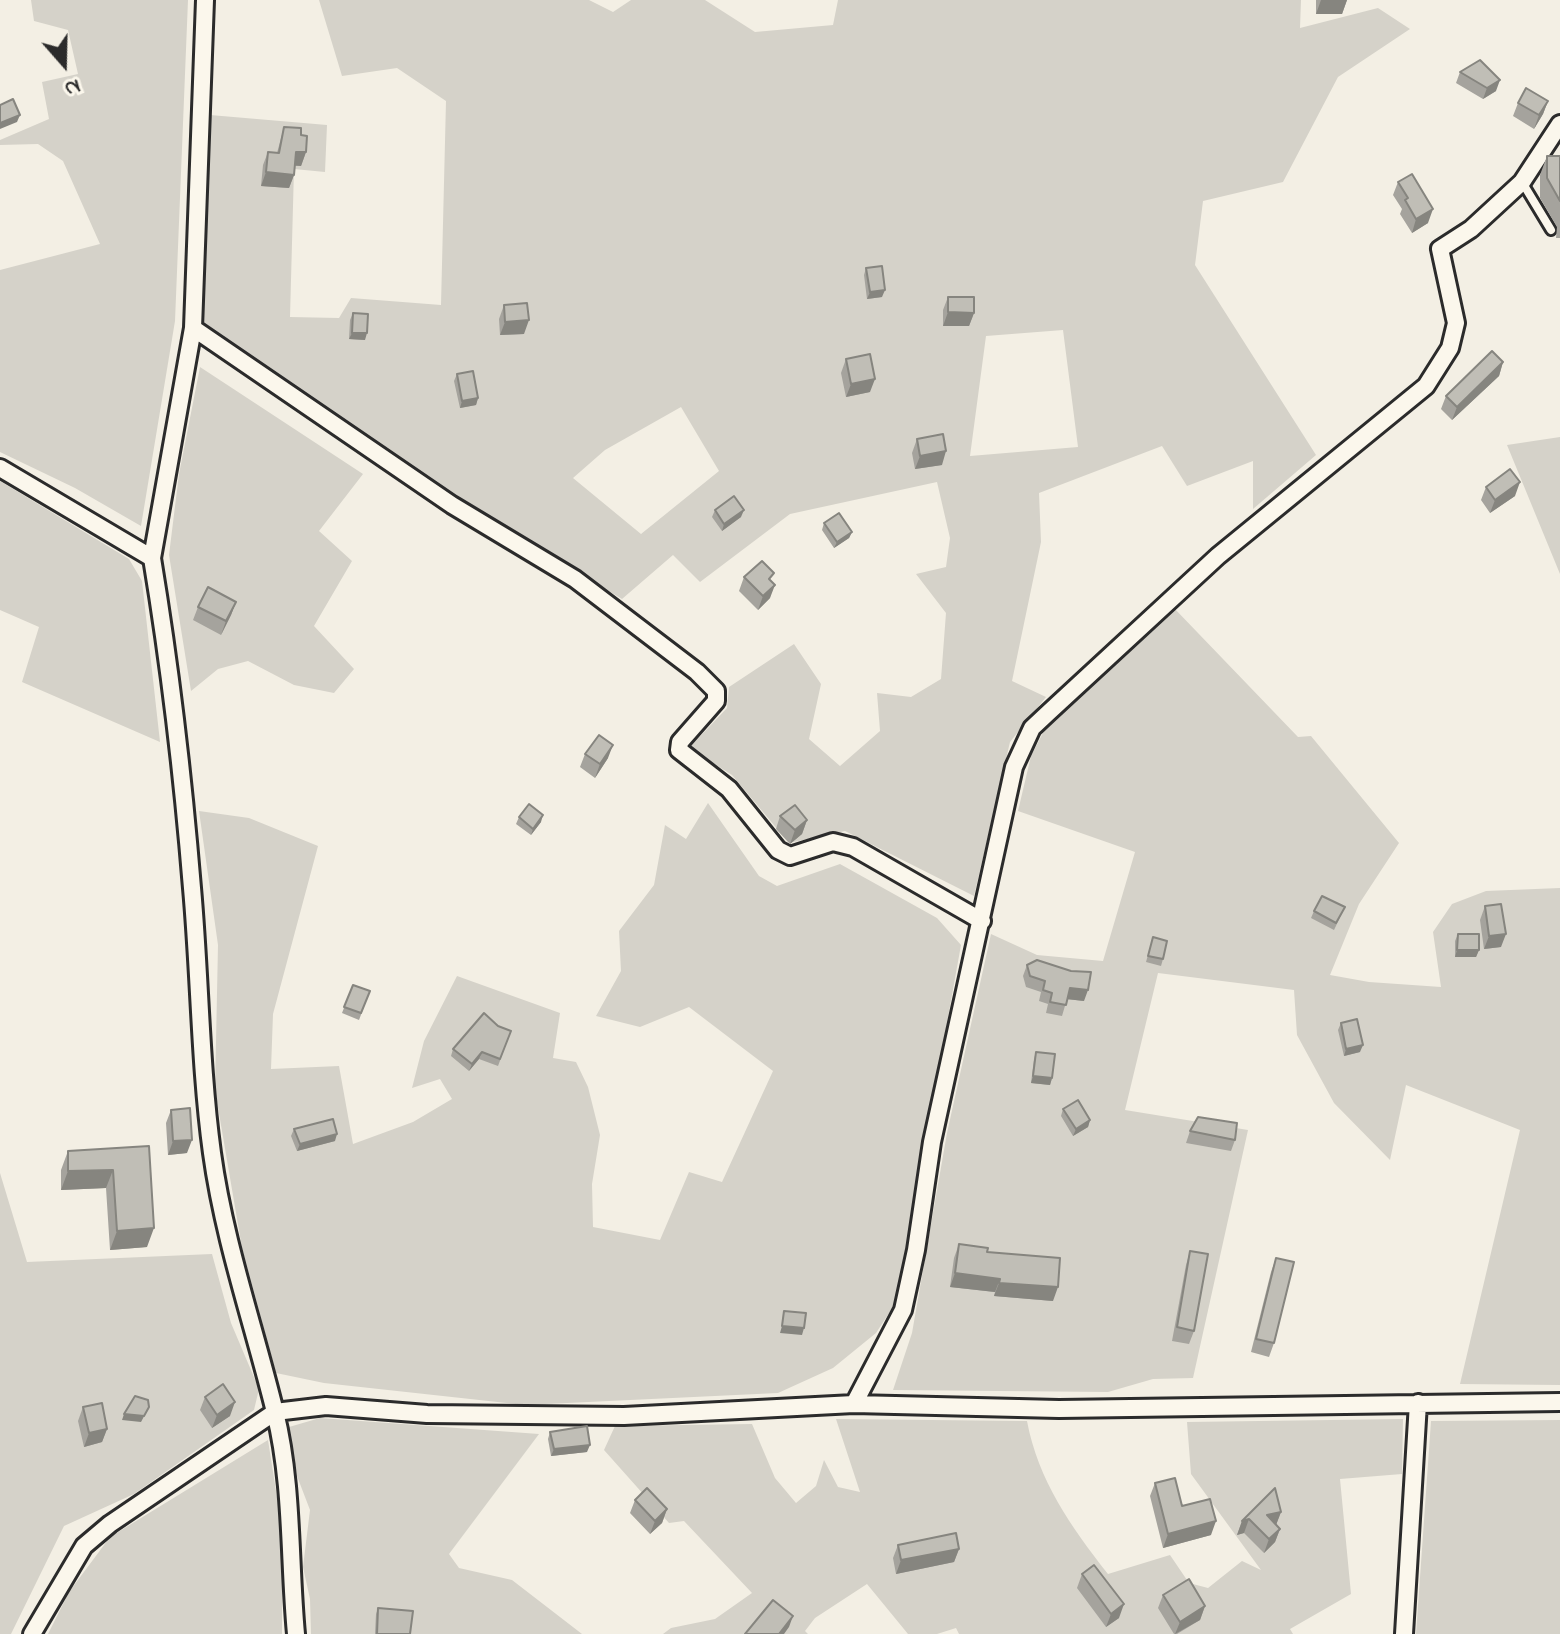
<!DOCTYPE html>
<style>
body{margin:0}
#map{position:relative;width:1560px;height:1634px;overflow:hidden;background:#f3efe4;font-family:"Indie Flower",sans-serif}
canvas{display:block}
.north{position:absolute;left:24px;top:24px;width:80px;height:80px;-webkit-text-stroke:6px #fbf7ec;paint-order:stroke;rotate:160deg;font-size:22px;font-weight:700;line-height:32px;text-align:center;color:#2b2b2b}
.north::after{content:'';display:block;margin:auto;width:28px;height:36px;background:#2b2b2b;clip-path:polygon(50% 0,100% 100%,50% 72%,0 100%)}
</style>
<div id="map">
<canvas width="1560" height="1634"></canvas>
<div class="north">N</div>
</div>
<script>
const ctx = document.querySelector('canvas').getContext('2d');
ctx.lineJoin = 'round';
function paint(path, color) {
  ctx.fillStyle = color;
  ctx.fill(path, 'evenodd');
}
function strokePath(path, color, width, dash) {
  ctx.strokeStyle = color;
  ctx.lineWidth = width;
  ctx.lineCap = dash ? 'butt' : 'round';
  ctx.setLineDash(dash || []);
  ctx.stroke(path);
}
paint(new Path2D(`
 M31 0H188L175 321 141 526 75 488 0 452V270L100 244 63 161 38 144 0 145V140L49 119 42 82 78 74 68 30 34 21Z
 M319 0H589L613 12 631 0H705L755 32 833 25 838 0H1301L1300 28 1378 8 1410 29 1338 77 1283 182 1203 201 1195 265 1316 455 1253 509V461L1187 486 1162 446 1039 493 1041 542 1012 681 1046 697 1010 742 974 896 845 831 789 843 732 775 689 748 727 708 729 687 794 644 821 684 809 739 840 766 880 731 877 693 911 697 941 679 946 613 916 574 946 567 950 538 937 482 790 514 700 582 673 555 622 599 456 499 199 323 210 115 327 125 325 172 294 169 290 317 339 318 351 298 441 305 446 101 397 68 342 76ZM1063 330 1078 447 970 456 986 336ZM681 407 719 471 641 534 573 478 605 450Z
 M200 367 363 474 319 531 352 561 314 626 354 669 334 693 294 685 248 661 218 669 191 691 169 555 179 474Z
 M1560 437V574L1507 445Z
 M0 481 129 559 142 581 160 742 22 682 39 627 0 610Z
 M1173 607 1298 737 1311 736 1399 843 1359 904 1330 975 1369 982 1441 987 1433 932 1452 904 1486 891 1560 888V1385L1460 1384 1520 1130 1406 1085 1390 1160 1334 1103 1297 1035 1294 990 1158 973 1125 1110 1248 1130 1193 1378 1153 1379 1108 1392 893 1390 912 1333 947 1133 991 934 1037 955 1103 961 1135 852 1018 811 1031 756 1046 727Z
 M708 803 759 876 777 886 840 864 937 918 961 945 901 1279 893 1307 876 1333 833 1368 778 1393 525 1405 324 1383 276 1373 242 1248 215 1090 218 945 199 811 249 818 318 846 273 1014 271 1069 339 1066 353 1144 413 1122 452 1099 440 1079 412 1088 424 1041 457 976 560 1013 553 1058 576 1062 588 1087 600 1135 592 1184 593 1227 660 1240 689 1172 722 1182 773 1071 689 1007 640 1027 596 1016 621 971 619 931 654 885 665 825 686 839Z
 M0 1173 27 1262 212 1254 231 1323 259 1389 254 1410 134 1494 64 1526 11 1634H0Z
 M320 1418 539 1434 449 1554 459 1568 512 1580 582 1634H311L310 1599 303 1567 310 1510 297 1476 289 1427Z
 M836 1419 1027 1421C1038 1480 1071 1527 1108 1574L1170 1555 1189 1583 1208 1588 1242 1561 1261 1570 1191 1474 1187 1422 1403 1419 1402 1474 1340 1479 1351 1594 1290 1629 1293 1634H959L956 1628 937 1634H908L867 1584 815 1618 805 1631 808 1634H663L671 1628 715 1619 752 1593 684 1521 669 1523 604 1450 615 1426 752 1424 775 1478 796 1503 816 1486 824 1460 838 1487 860 1492Z
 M1560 1420V1634H1416L1431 1421Z
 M268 1440 282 1529V1634H48L69 1592 110 1537Z`), '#d5d2c9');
const lane = new Path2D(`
 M1522 182 1551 230`);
const street = new Path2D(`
 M193 328 452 505 575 579 697 672 716 691V701L680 742 679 750 729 789 778 850 790 856 833 842 853 847 982 921
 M0 468 152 558C170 667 183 777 192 888 200 977 200 1065 212 1153 224 1241 254 1326 275 1412 293 1485 289 1559 296 1634
 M152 558 193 328 205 0
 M854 1404 903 1310 916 1250 932 1142 1014 767 1032 728 1048 713 1218 556 1426 386 1450 348 1456 323 1440 249 1471 229 1522 182 1560 124
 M32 1634 84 1546 110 1524 275 1412 326 1406 427 1414 624 1416 854 1404 1059 1409 1560 1402
 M1404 1634 1418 1403`);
strokePath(lane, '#2b2b2b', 14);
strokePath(street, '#2b2b2b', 22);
strokePath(lane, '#fbf7ec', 8);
strokePath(street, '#fbf7ec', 16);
paint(new Path2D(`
 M1316 0H1347L1342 14H1316Z
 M1460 72 1496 91 1483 99 1456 83Z
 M1548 101 1543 114 1534 129 1513 116 1518 103Z
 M284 127 301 135 306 152 301 166H295L294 175 289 188 261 186 263 165 268 152 277 153Z
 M1547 156H1560V238H1556L1557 227 1540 198V175Z
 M1398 182 1428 223 1412 233 1400 214 1402 209 1393 195Z
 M866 268 882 297 867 299 864 275Z
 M948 297 974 313 969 326H943V310Z
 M504 305 524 334 500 335 499 319Z
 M353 313 365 340 349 339 350 320Z
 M846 359 870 392 846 397 841 373Z
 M1503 362 1499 376 1452 420 1441 409 1446 396Z
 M457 374 478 398 476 405 460 408 454 381Z
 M917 439 942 465 915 469 912 453Z
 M1486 487 1515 496 1490 513 1481 500Z
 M715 510 741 517 722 531 712 517Z
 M824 523 852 532 849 538 834 548 822 530Z
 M744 577 772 581 770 598 758 610 739 591Z
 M236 602 231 615 221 635 193 620 198 607Z
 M585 754 608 758 595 778 580 767Z
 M780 816 807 820 802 834 790 844 776 829Z
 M519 817 541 822 531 835 516 824Z
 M1485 906 1501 947 1484 949 1480 920Z
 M1345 907 1334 930 1311 918 1314 911Z
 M1458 934 1479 950 1476 957H1455V941Z
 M1153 937 1163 959 1161 966 1146 962Z
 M1027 965 1084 1001 1067 999 1062 1016 1046 1013 1048 1004 1039 1001 1041 992 1026 987 1023 976Z
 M353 985 370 991 359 1020 342 1013Z
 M1341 1023 1360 1052 1344 1056 1338 1030Z
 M498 1026 511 1031 498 1066 479 1059 469 1071 451 1056 453 1049Z
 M1036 1052 1052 1078 1050 1085 1031 1083 1034 1059Z
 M1063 1109 1090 1120 1088 1127 1073 1136 1061 1116Z
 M171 1110 187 1153 168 1155 166 1123Z
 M294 1129 335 1141 297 1151 291 1136Z
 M1190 1131 1235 1140 1231 1151 1186 1143Z
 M149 1146 147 1247 110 1250 106 1188 61 1190V1170L68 1151Z
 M959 1244 987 1252 1053 1301 994 1296 995 1292 950 1287 954 1258Z
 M1190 1251 1194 1331 1189 1344 1172 1341 1186 1265Z
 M1276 1258 1274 1343 1269 1357 1251 1352 1271 1272Z
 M205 1397 230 1416 212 1428 200 1410Z
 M83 1407 107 1429 102 1442 84 1447 78 1421Z
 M550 1432 587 1452 551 1456 548 1439Z
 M1155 1483 1182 1506 1211 1535 1163 1548 1150 1496Z
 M635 1500 667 1509 662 1523 650 1534 630 1513Z
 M1281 1512 1276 1525 1280 1529 1275 1542 1264 1553 1244 1533 1237 1535 1242 1521Z
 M898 1545 959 1549 954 1562 896 1574 893 1558Z
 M1082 1574 1119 1618 1106 1627 1077 1588Z
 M1163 1595 1205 1606 1200 1620 1177 1634H1174L1158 1608Z
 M378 1608 410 1634H375L376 1614Z`), '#a5a39d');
paint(new Path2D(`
 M1321 0H1347L1342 14H1316Z
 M1500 80 1496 91 1483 99 1487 88Z
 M1548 101 1543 114 1534 129 1539 115Z
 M20 115 17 122 0 129V123Z
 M296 152H306L301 166 291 165Z
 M266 172 294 175 289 188 261 186Z
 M1433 209 1428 223 1412 233 1416 219Z
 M885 290 882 297 867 299 870 292Z
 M948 312 974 313 969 326H943Z
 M529 320 524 334 500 335 505 322Z
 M352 333H367L365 340 349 339Z
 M1503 362 1499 376 1452 420 1457 407Z
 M875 379 870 392 846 397 851 384Z
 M478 398 476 405 460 408 462 401Z
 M946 451 942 465 915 469 920 456Z
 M1520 482 1515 496 1490 513 1495 500Z
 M744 510 741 517 722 531 724 524Z
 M852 532 849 538 834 548 837 542Z
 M775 585 770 598 758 610 763 596Z
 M236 602 231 615 221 635 226 621Z
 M613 745 608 758 595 778 600 764Z
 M543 815 541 822 531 835 533 829Z
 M807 820 802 834 790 844 795 830Z
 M1506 934 1501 947 1484 949 1489 936Z
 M1457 950H1479L1476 957H1455Z
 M1070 988 1088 990 1084 1001 1066 999Z
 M1363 1045 1360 1052 1344 1056 1346 1049Z
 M482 1052 479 1059 469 1071 472 1064Z
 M1033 1076 1052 1078 1050 1085 1031 1083Z
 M1090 1120 1088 1127 1073 1136 1076 1129Z
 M337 1134 335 1141 297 1151 300 1144Z
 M192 1140 187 1153 168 1155 173 1141Z
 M113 1170 106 1188 61 1190 68 1171Z
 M154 1228 147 1247 110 1250 117 1231Z
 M955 1273 1000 1279 995 1292 950 1287Z
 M999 1283 1058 1287 1053 1301 994 1296Z
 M782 1326 804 1328 802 1335 780 1333Z
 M235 1402 230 1416 212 1428 217 1415Z
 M149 1407 141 1422 122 1420 124 1414Z
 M107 1429 102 1442 84 1447 89 1433Z
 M590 1445 587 1452 551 1456 554 1449Z
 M667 1509 662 1523 650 1534 655 1521Z
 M1281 1512 1276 1525 1267 1515Z
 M1249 1519 1244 1533 1237 1535 1242 1521Z
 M1216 1521 1211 1535 1163 1548 1168 1534Z
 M1280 1529 1275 1542 1264 1553 1269 1539Z
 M959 1549 954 1562 896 1574 901 1560Z
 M1124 1604 1119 1618 1106 1627 1111 1614Z
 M1205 1606 1200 1620 1175 1634 1180 1622Z
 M793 1616 789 1627 784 1634H779Z`), '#86857f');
const building = new Path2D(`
 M1480 60 1500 80 1487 88 1460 72Z
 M1526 88 1548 101 1539 115 1518 103Z
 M13 99 20 115 0 123V105Z
 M284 127 301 128V135L307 136 306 152H296L294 175 266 172 268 152 279 153Z
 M1547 156H1560V201L1547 178Z
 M1412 174 1433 209 1416 219 1405 200 1408 198 1398 182Z
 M882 266 885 290 870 292 866 268Z
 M948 297H974V313L948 312Z
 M527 303 529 320 505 322 504 305Z
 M353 313 368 314 367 333H352Z
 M1492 351 1503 362 1457 407 1446 396Z
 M870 354 875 379 851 384 846 359Z
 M473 371 478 398 462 401 457 374Z
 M943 434 946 451 920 456 917 439Z
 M1510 469 1520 482 1495 500 1486 487Z
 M734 496 744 510 724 524 715 510Z
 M839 513 852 532 837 542 824 523Z
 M762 561 774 573 769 579 775 585 763 596 744 577Z
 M208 587 236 602 226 621 198 607Z
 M599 735 613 745 600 764 585 754Z
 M529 804 543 815 533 829 519 817Z
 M795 805 807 820 795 830 780 816Z
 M1322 896 1345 907 1336 923 1314 911Z
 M1501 904 1506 934 1489 936 1485 906Z
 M1458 934H1479V950H1457Z
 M1153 937 1167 941 1163 959 1148 956Z
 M1037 960 1071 971 1091 972 1088 990 1070 988 1066 1005 1050 1002 1052 993 1043 990 1045 981 1030 976 1027 965Z
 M353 985 370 991 361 1013 344 1007Z
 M484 1013 498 1026 511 1031 500 1059 482 1052 472 1064 453 1049Z
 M1357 1019 1363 1045 1346 1049 1341 1023Z
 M1036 1052 1055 1054 1052 1078 1033 1076Z
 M1078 1100 1090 1120 1076 1129 1063 1109Z
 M190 1108 192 1140 173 1141 171 1110Z
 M1198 1117 1237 1123 1235 1140 1190 1131Z
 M333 1119 337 1134 300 1144 294 1129Z
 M149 1146 154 1228 117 1231 113 1170 68 1171V1151Z
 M959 1244 988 1248 987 1252 1060 1258 1058 1287 999 1283 1000 1279 955 1273Z
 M1190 1251 1208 1254 1194 1331 1177 1327Z
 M1276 1258 1294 1262 1274 1343 1256 1339Z
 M784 1311 806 1313 804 1328 782 1326Z
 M223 1384 235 1402 217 1415 205 1397Z
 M135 1396 148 1400 149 1407 144 1416 124 1414Z
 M102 1403 107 1429 89 1433 83 1407Z
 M587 1426 590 1445 554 1449 550 1432Z
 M1175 1478 1182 1506 1210 1499 1216 1521 1168 1534 1155 1483Z
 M647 1488 667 1509 655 1521 635 1500Z
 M1275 1488 1281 1512 1267 1515 1280 1529 1269 1539 1249 1519 1242 1521Z
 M956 1533 959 1549 901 1560 898 1545Z
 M1094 1565 1124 1604 1111 1614 1082 1574Z
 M1189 1579 1205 1606 1180 1622 1163 1595Z
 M773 1600 793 1616 779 1634H745Z
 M378 1608 413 1611 410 1634H377Z`);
paint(building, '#c0beb6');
strokePath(building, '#86857f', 2);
</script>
